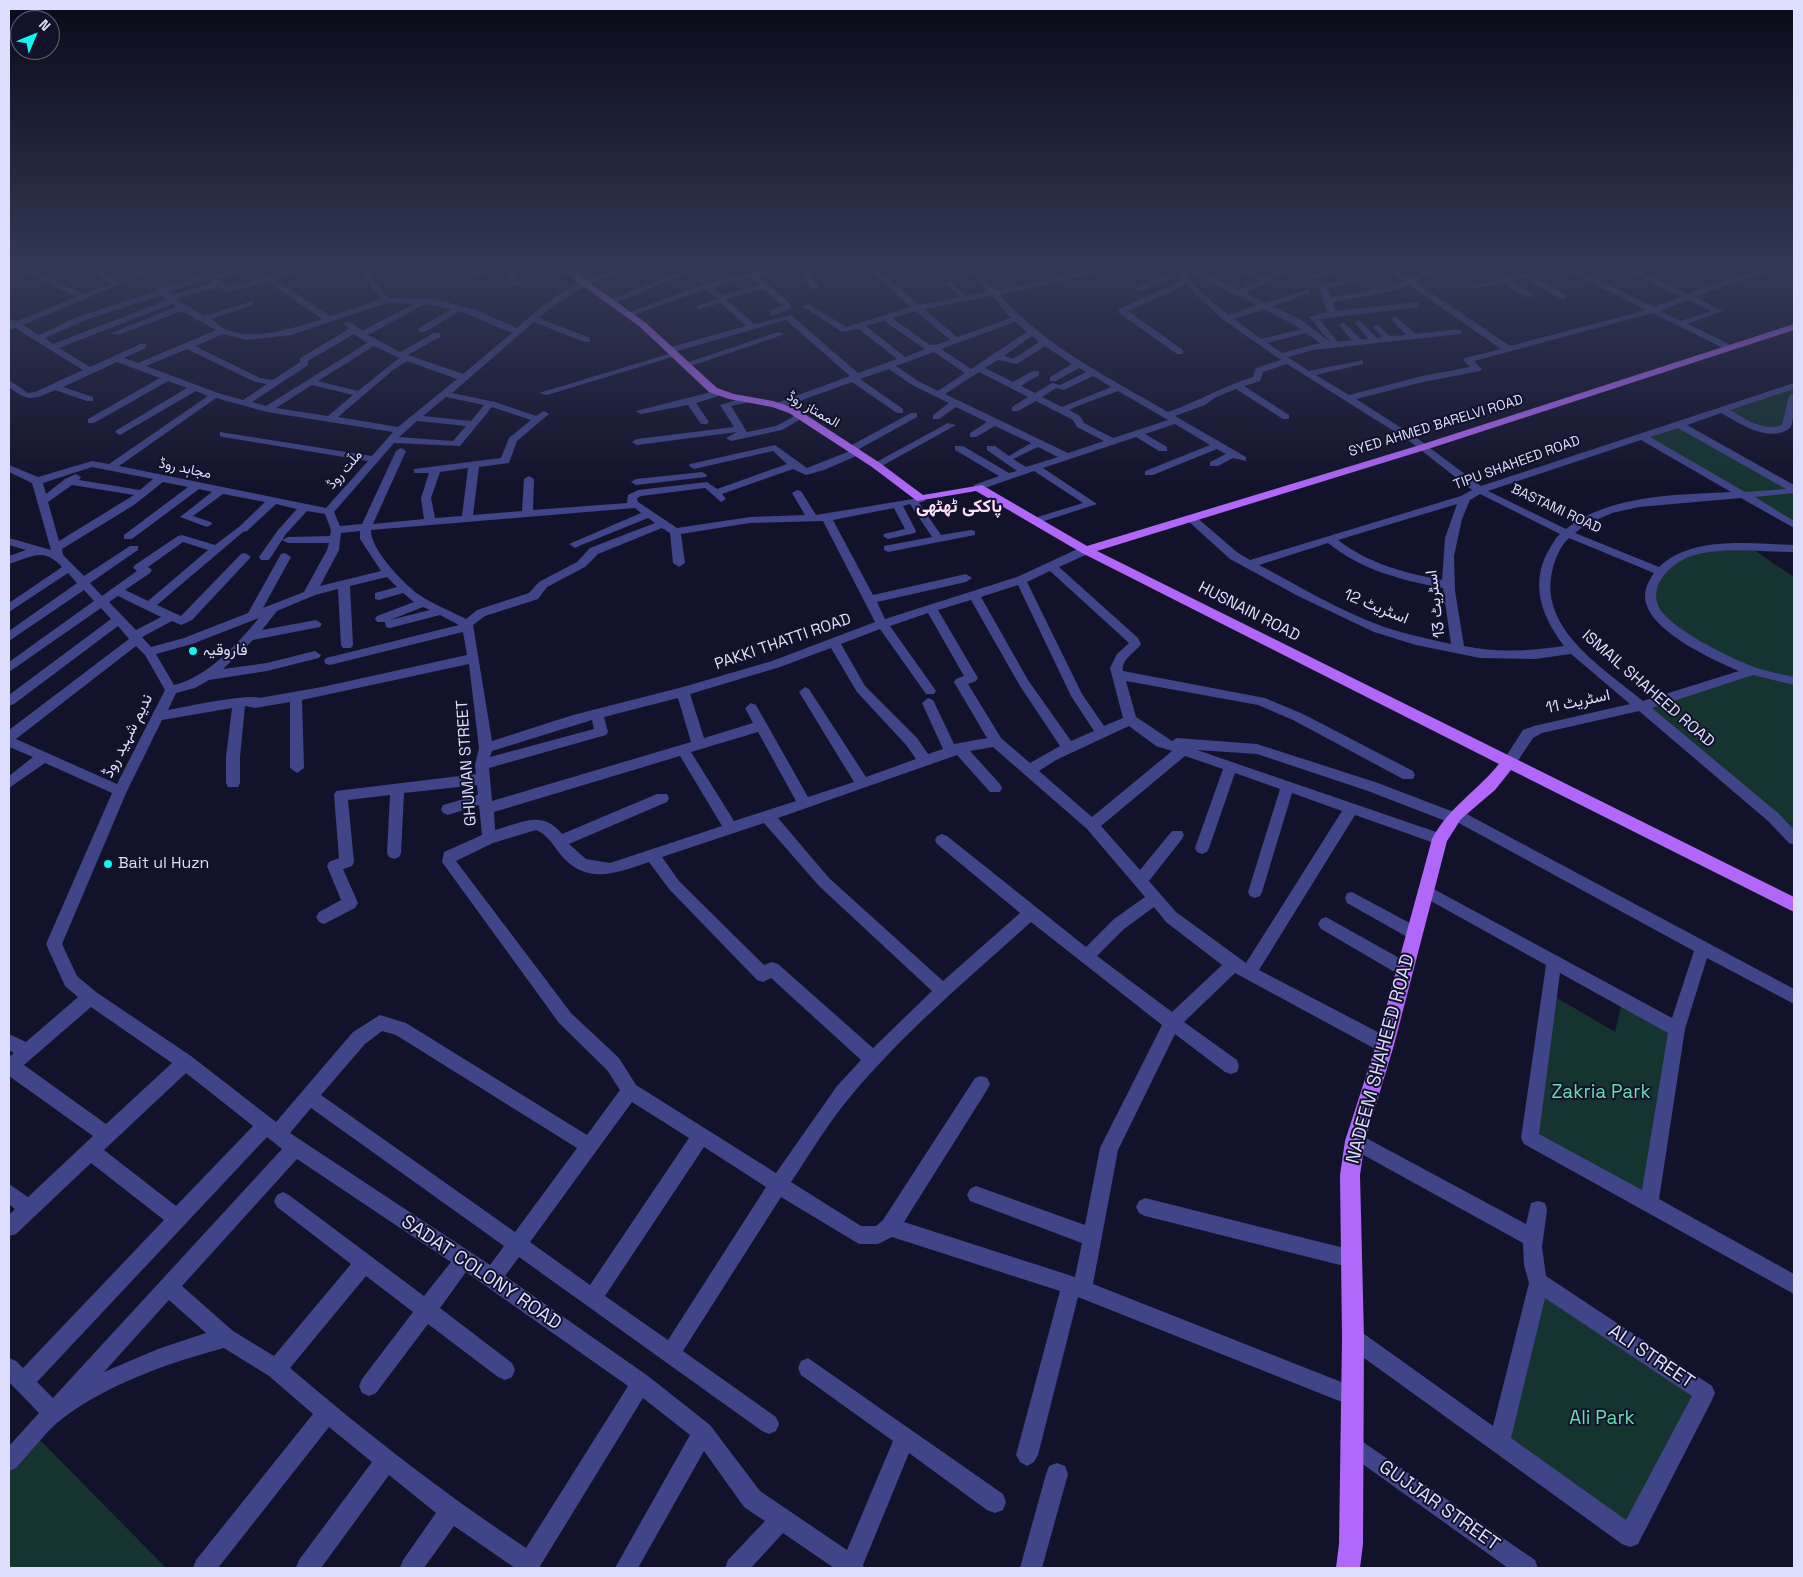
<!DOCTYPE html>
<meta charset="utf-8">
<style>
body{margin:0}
#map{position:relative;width:1803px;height:1577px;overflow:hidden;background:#13122b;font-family:"Space Grotesk",sans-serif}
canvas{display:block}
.frame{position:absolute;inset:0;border:10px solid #ddddfe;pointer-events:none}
.north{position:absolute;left:10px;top:10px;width:50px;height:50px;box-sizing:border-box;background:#13122b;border:1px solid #64637f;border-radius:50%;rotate:45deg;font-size:14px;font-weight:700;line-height:20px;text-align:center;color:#ddddfe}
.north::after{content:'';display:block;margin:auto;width:18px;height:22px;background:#0ff7f1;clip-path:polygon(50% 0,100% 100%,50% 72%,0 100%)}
</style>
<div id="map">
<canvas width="1803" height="1577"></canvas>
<div class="frame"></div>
<div class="north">N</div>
</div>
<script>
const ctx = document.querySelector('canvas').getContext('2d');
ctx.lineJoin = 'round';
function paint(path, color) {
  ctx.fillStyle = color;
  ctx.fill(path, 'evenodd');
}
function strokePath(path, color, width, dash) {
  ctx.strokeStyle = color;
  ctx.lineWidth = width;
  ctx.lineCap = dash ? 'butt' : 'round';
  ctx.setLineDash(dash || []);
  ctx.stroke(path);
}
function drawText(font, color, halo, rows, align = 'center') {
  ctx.font = font + ' "Space Grotesk",Vazirmatn,sans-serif';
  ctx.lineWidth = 4;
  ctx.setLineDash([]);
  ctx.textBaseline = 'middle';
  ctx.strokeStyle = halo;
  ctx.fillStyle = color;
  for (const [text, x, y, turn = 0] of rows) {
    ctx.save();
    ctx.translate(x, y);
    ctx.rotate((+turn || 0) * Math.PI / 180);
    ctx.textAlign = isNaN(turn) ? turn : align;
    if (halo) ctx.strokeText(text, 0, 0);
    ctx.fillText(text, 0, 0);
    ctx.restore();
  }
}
paint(new Path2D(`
 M1794 386V396L1786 427 1773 431 1722 410Z
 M1679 424 1794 489V527L1642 436Z
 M1751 548 1794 577V842L1646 708 1760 672 1736 663 1669 623 1652 596 1664 569 1698 551Z
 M1557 998 1615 1032 1622 1002 1672 1029 1644 1197 1533 1137Z
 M1539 1283 1705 1393 1630 1536 1500 1441Z
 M37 1437 166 1568H9V1468Z`), '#15342f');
paint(new Path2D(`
 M25 271H36L83 294 110 284 92 271H102L117 281 140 271H152L23 325 39 335 77 317 156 291 157 288H163L203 275 199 271H208L214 275 229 271H243L218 279 229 287 289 271H303L276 280 330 316 381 299 359 271H367L388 298 435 299 476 310 517 328C546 303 581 271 622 271L586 286 554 305 539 318 590 338V342H584L534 322 452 393 495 402 536 416 544 411 549 414 517 441 509 463 479 467 473 515 522 511 524 479 529 476 534 479 533 510 627 503 628 495 638 490 707 482 717 489 787 464 773 451 694 469 689 466 690 464 775 445 807 468 850 451 847 449 848 447 911 413H917V417L859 449 862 452 861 454 824 470 806 475 793 469 722 494 726 499 721 502 705 488 641 496 637 498 638 502 677 528 750 517 805 515 792 493 797 490 801 491 816 515 925 497V501L919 503 941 535 971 530 975 531V535L888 552 884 550V546L932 537 910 504 903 506 916 531 915 533 888 539 883 536 884 534 905 529 894 508 833 520 873 595 966 574 972 578 966 582 877 602 885 619 1017 577 1082 547H1090V553L1059 567 1138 638 1141 644C1135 653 1121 659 1123 671L1265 698 1303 714 1413 771 1415 775 1413 779H1403L1293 720 1258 705 1126 681 1136 717 1172 741 1177 738 1257 744 1378 783 1451 811 1456 809 1461 811 1794 989V1004L1707 958 1685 1029 1659 1199 1794 1274V1294L1524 1144 1521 1138 1546 965 1420 895 1418 891 1420 887 1425 885 1430 887 1672 1018 1694 951 1457 822H1448L1368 791 1257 754 1197 750 1445 835 1447 839 1445 843 1440 845 1355 815 1259 970 1391 1039 1393 1045 1391 1051 1385 1053 1379 1051 1235 973 1184 1022 1237 1060 1239 1066 1237 1072 1231 1074 1225 1072 1175 1034 1118 1150 1093 1284 1359 1389 1362 1396 1359 1403 1352 1406 1078 1297 1038 1455 1034 1462 1027 1466 1020 1462 1016 1455 1060 1291 892 1237 878 1244H859L781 1197 683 1351 776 1417 779 1424 776 1431 769 1434 762 1431 519 1257 505 1276 648 1376 710 1425 760 1491 847 1550 893 1441 801 1375 798 1368 801 1361 808 1358 1003 1494 1006 1502 1003 1510 995 1513 987 1510 909 1453 863 1565 864 1568H834L783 1533 751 1568H725L728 1560 765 1521 744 1507 704 1451 638 1568H615L690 1435 643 1398 539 1568H515L454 1526 424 1568H400L403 1560 436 1513 389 1475 321 1568H296L299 1560 372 1462 329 1427 218 1568H193L196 1560 313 1414 269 1376 224 1348C171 1362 108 1384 63 1418 46 1431 31 1452 16 1468L9 1471V1446L39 1413 9 1382V1358L16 1361 23 1368 164 1220 91 1163 16 1234 9 1236V1215L15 1209 9 1204V1184L28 1197 93 1136 9 1076V1057L14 1053 9 1050V1034L26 1042 78 997 65 986 46 944 112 793 45 763 9 788V776L33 757 9 747V730L129 639 118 626 14 704 9 706V695L111 619 101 608 9 672V662L94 601 84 590 9 641V631L77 583 68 573 9 612V603L62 567C42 546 31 558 9 564V556L26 550 9 545V538L51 550 32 483 9 472V465L38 477 92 461 109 464 208 396 196 391 120 435 115 432 117 430 187 388 168 381 94 423H88V419L160 378 117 362 63 387 93 397V401H87L55 390C33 400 28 402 9 387V380L28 393 35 392 83 370 15 328 9 330V319L17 321 76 297ZM208 279 213 283 171 295 168 292ZM268 282 322 319C293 328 257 341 227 330 221 328 217 322 211 319L253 305V301L204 316 176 299 218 287 228 292ZM161 295 167 300 53 344 45 338 86 320ZM387 303 414 304 362 331 351 322H345L344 324 349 329 300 358V362L273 380 260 378 195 346 223 334 246 340 291 335ZM172 304 176 307 111 333 118 335 182 311 216 330 138 363 124 358 146 348V344H140L90 367 59 348ZM425 304 452 309 419 328V332H425L460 311 512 333 463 374 408 355 440 337V333H434L400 352 368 335ZM354 334 367 343 266 406 252 402 308 365V361ZM374 346 399 358 358 391 318 381ZM187 349 255 382 267 384 243 400 218 393 146 366ZM407 361 457 379 398 427 338 417 393 370ZM312 385 353 395 328 416 276 408ZM446 397 484 405 471 421 423 416ZM216 398 267 412 393 432 372 456 220 432V436L223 437 368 461 326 508 119 466ZM492 407 531 420 509 438 501 458 414 469V473H429L421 498 424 519 373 524 406 451 401 448 396 451 362 524 340 526 334 512 394 443 460 446ZM417 421 466 426 453 441 399 437ZM92 467 153 479 140 490 79 480 81 477 76 474 65 479 46 494 43 483ZM468 468 462 516 435 518 431 498 440 472ZM163 482 188 487 124 535V539H132L199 489 212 492 180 517 207 527 212 524 211 522 193 516 223 494 265 502 240 526 215 545 182 535 178 536 135 565 133 568 137 571 102 596 90 583 138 550V546H130L84 576 63 555 62 549 134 505ZM72 485 134 495 59 541 48 502ZM276 504 297 509 278 530 259 557 261 560H269L286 534 307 511 325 514 331 530 330 536 288 537 282 540 288 543H329L327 550 304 592 263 608 291 557 285 553 281 554 248 613 184 638 151 647 142 637 172 621 181 625 192 620 251 557 245 553 241 554 181 616 157 605 243 532 247 531ZM635 508 641 513 569 544 575 548 579 546 648 518 655 523 590 548 577 562 539 582 529 593 477 610 466 619C451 611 432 604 418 594 403 583 370 549 371 530ZM823 521 875 622 772 661 683 687 573 715 492 741 473 625 485 616 538 599 547 587 585 567 598 554 662 528 670 533 673 563 679 567 685 563 681 534 750 523ZM360 531V539L381 571 320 586 339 550 341 533ZM183 542 208 550 148 601 125 590 150 573 152 570 148 567ZM1050 571 1129 643 1117 654 1110 668 1123 718 1104 726 1082 694 1027 582ZM387 577 397 587 375 593V599L379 600 403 593 414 602 377 616 375 619 377 622H385L386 627 390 628 440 615 459 625 326 658 324 661 326 664 330 665 463 632 467 655 322 687 259 698C250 693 183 707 168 710L176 693 195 688 209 680 267 671 319 658 321 655 315 651 267 663 223 669 253 640 320 627 322 624 316 620 262 630 277 611 315 595 338 589 341 645 343 648H351L353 645 350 586ZM1018 585 1071 696 1094 731 1071 741 1028 680 981 597ZM118 596 161 617 136 630 109 602ZM971 600 1020 686 1060 746 1030 763 1001 738 968 684 976 681 978 678 938 610ZM423 607 430 610 390 620ZM928 613 964 676 956 679 954 682 987 738 954 744 933 700 928 698 922 703 943 749 928 754 917 738 865 686 841 644 880 629 926 694H934L936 691 934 688 890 626ZM259 618C237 644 208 677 174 685L156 654 192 644ZM136 646 145 655 165 690 117 784 16 739ZM831 648 857 692 907 746 916 759 866 777 809 689 805 687 799 692 854 782 808 797 756 705 751 703 745 708 753 723 704 738 690 694 780 667ZM469 664 479 748 475 765 476 774 336 791 334 795 339 858 329 862 327 866 341 900 319 912 316 917 319 922 324 924 355 908 358 903 343 869 352 866 354 862 348 800 390 795 387 853 389 857 394 859 399 857 401 853 404 793 477 785 478 795 443 805 441 809 443 813 448 815 479 805 482 835 444 852 442 862 559 1023 607 1070 620 1090 587 1135 406 1023 380 1015 353 1032 276 1122 191 1056 96 992 77 976 62 944 127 791 162 720 232 708 226 757V783L228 787H238L240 783V757L245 706 255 708 290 702V768L297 773 304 768 302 700ZM678 698 691 742 492 801 489 768 606 735 608 732 604 717ZM592 720 594 729 490 757 492 751ZM1129 726 1156 746 1172 751 1092 817 1039 771 1056 760ZM758 732 796 801 734 821 691 752ZM993 747 1087 829 1145 897 1114 919 1086 947 947 836 942 834 937 836 935 840 937 844 1020 913 943 981 829 878 778 818 957 755 990 792H1000L1002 788 1000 784 970 751ZM680 756 722 826 610 863 586 859 569 844 667 802 669 798 667 794H657L562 834C542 809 521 823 495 830L494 812ZM1185 756 1223 769 1195 848 1197 852 1202 854 1207 852 1209 848 1235 773 1280 789 1248 892 1250 896 1255 898 1260 896 1262 892 1292 793 1342 811 1246 963 1176 912 1149 881 1182 839 1184 835 1182 831H1172L1140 870 1101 826ZM764 823 819 886 932 991 873 1048 778 964 772 962 764 965 679 881 662 857ZM536 830C548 835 553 845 560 854 586 886 617 873 649 862L669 889 757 980 763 982 771 978 861 1060 837 1086 776 1173 636 1085 619 1058 571 1013 456 861 493 843ZM1154 907 1166 922 1222 965 1172 1012 1097 956 1124 929ZM1031 922 1162 1025 1100 1148 1085 1225 976 1186 970 1189 967 1195 970 1201 1082 1243 1075 1277 904 1222 987 1090 990 1084 987 1078 981 1076 975 1078 883 1220 876 1226H861L791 1182C810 1154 828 1123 850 1097 903 1033 969 978 1031 922ZM1560 973 1668 1033 1642 1190 1539 1134ZM91 1007 172 1063 106 1124 24 1065ZM382 1031 396 1035 577 1148 515 1232 321 1095 365 1044ZM186 1073 253 1126 176 1206 104 1150ZM632 1102 689 1138 590 1285 530 1242ZM311 1108 504 1246 490 1265 290 1133ZM267 1137 282 1149 53 1398 37 1382ZM704 1147 766 1187 668 1340 605 1296ZM297 1159 451 1262 424 1296 289 1195 283 1192 277 1195 274 1201 277 1207 351 1264 274 1356 233 1331 182 1286ZM466 1272 628 1386 526 1548C443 1493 365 1432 290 1368L366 1276 413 1312 362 1379 359 1386 362 1393 369 1396 376 1393 428 1324 498 1377 505 1380 512 1377 515 1370 512 1363 440 1308ZM169 1300 206 1333 158 1349 104 1372Z
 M480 271H495L474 277 470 275Z
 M504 271H512L521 284 520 286H514Z
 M682 271H694L612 304 605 302Z
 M776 271 758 276 791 304V308L776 315H770V311L782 305 763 289 726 299 754 324 791 315 858 373 897 359 859 329 842 332 802 306 809 304 846 327 911 307 870 271H879L919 305 959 297 946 283 950 281 966 296 988 292 970 271H979L996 291 1086 271H1102L1000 295C1046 347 1108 377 1168 412 1197 402 1223 386 1253 377L1256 368 1281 360 1221 318 1186 285 1128 311 1183 350V354H1177L1119 313V309L1182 281 1178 276 1141 291 1134 289 1173 271H1199L1238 290 1259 280 1240 271H1252L1266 277 1278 271H1289L1245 293 1265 303 1310 289V293L1272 306 1300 319 1330 342 1309 317 1327 312 1319 285 1354 279 1358 281 1327 289 1331 297 1390 287 1403 282 1387 271H1397L1409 278 1425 271H1437L1415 282 1510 346 1646 310 1569 271H1580L1654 307 1681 297 1627 271H1638L1688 294C1716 283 1745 271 1775 271L1723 286 1695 297 1723 311 1688 324 1733 346V350H1727L1653 313 1474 361 1482 369 1480 371 1423 382 1356 399 1414 436 1481 486 1794 383V389L1730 410C1745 419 1764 432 1782 425L1789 396 1794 393V414L1791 427C1771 445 1739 423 1721 413L1687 425 1794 485V493L1755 497 1794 521V528L1741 498 1639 507 1612 513 1585 525 1575 533 1659 567C1693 535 1751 544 1794 545V552C1761 552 1723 546 1691 556 1679 560 1665 571 1659 583 1656 589 1655 598 1658 605 1667 628 1734 660 1757 668 1769 672 1782 674 1794 677V685L1753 675 1652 708 1778 813 1794 830V845L1789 843 1768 821 1639 711 1542 733 1533 738 1515 765H1505L1503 761 1523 730 1534 726 1630 704 1571 654 1535 659 1480 658 1416 645 1374 632 1298 596 1230 559 1187 520V516H1195L1238 553 1250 560 1461 496 1472 490 1408 440 1287 364 1263 372 1260 381 1244 386 1289 415V419H1283L1236 389 1216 397 1205 405 1175 416 1246 457V461L1233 458 1218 466H1210V462L1226 454 1217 449 1153 475H1145V471L1210 445 1175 424 1145 434 1167 447V451H1159L1136 437 1043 468 1097 504 1035 524 1031 523V519L1083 503 1034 471 982 489H974V485L999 476 955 450V446H963L1009 473 1017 471 987 450V446H995L1009 456 1031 443 995 426 976 437H970V433L987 422 956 407 939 419H933V415L949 403 912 385 889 369 860 379 903 409V413H897L852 382 780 408 777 407V403L850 376 786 320 670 353 667 352V348L746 326 721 303 697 310V306L717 299 706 289 631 316 624 314 702 285 698 281 699 279H705L709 283 751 272ZM1184 273 1194 275 1257 305 1228 315 1200 291ZM750 277 759 285 722 295 713 287ZM1409 285 1501 349 1465 358 1463 360 1470 367 1422 376 1349 395 1316 375 1363 364V360L1309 371 1288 357 1313 350 1461 334 1462 332 1458 329 1416 334 1395 316 1391 319 1406 335 1390 336 1377 324 1373 327 1382 337 1377 338 1359 320 1355 323 1368 339H1361L1343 322 1339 325 1352 340 1338 342 1319 319 1419 307V303L1416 302 1335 311 1333 302 1392 291ZM992 296 1011 318 957 337 924 309ZM1688 300 1711 311 1681 321 1660 311ZM1264 309 1302 329 1261 339 1234 319ZM916 311 950 340 935 345H930L892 318ZM884 321 925 349 905 357 866 326ZM1015 322 1027 332 971 369 941 349ZM1306 333 1320 343 1282 353 1267 343ZM1032 336 1039 342 1013 359 1004 356ZM1045 346 1072 364 1050 377V381H1056L1079 368 1086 372 1060 385 1052 383 1035 393 1021 386 1039 375V371H1033L1013 382 985 368 998 360 1017 364ZM934 352 965 373 938 391 918 381 896 366ZM979 372 1028 397 1012 407V411H1018L1036 401 1073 420 1077 427 1104 441 1068 453 945 394ZM1093 376 1111 387 1062 407 1042 397 1056 388 1064 390ZM1118 391 1168 420 1113 438 1084 423 1080 416 1069 410C1085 402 1101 398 1118 391ZM1678 428 1786 489 1745 492 1650 437ZM1641 440 1731 492C1678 495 1610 494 1566 529L1488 491ZM1038 447 1058 457 1026 467 1013 459ZM1480 494 1560 534C1554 539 1551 547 1547 553 1530 587 1543 618 1564 646 1531 651 1497 653 1464 646L1455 591 1454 556 1462 519 1470 500ZM1457 504 1445 538 1442 580C1405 573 1369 564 1338 540ZM1569 538 1654 573C1647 583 1642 594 1647 606 1657 634 1713 660 1739 671L1643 701C1606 670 1539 630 1552 572 1554 561 1560 546 1569 538ZM1328 543C1361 570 1401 580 1443 588L1451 644C1428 639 1406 634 1384 627 1340 611 1299 586 1259 565Z
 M797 271H806L818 285V289H812Z
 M1319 271H1328L1332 275 1313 279V275L1321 274Z
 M1334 271H1352L1348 273Z
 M1529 271H1544L1532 275 1566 295V299H1560L1523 277 1510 281 1532 293V297H1526L1502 283 1473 289 1469 287Z
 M778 332 785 334 688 367 680 365Z
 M672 353 679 355 547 395 539 393Z
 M719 390 722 391V395L696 403 709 422 707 424H701L688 405 641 414 636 411Z
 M746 397 751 400 749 402 731 406 747 432 776 426 798 414 806 416 782 430 731 441 726 438 737 432 637 445 632 442 637 439 734 427 720 405Z
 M948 423 956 425 880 467H872L871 465Z
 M702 472 707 475 706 477 636 485 631 482 636 479Z
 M1352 892 1419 928 1422 933 1419 938 1414 940 1409 938 1347 903 1345 898 1347 893Z
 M1326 917 1410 964 1412 969 1410 974 1404 976 1398 974 1321 929 1318 924 1321 919Z
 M1355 1132 1526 1224 1531 1203 1538 1201 1545 1203 1547 1210 1542 1247 1546 1276 1712 1386 1715 1393 1712 1400 1638 1544 1630 1547 1622 1544 1346 1345 1343 1338 1346 1331 1353 1328 1360 1331 1493 1426 1529 1283 1524 1265 1523 1243 1349 1147 1346 1141 1349 1135ZM1545 1298 1692 1396 1626 1520 1511 1438Z
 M1145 1198 1352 1250 1359 1252 1361 1259 1359 1266 1352 1268 1145 1216 1139 1213 1136 1207 1139 1201Z
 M1350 1433 1535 1560 1538 1568H1508L1343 1450 1340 1443 1343 1436Z
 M1057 1463 1065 1466 1068 1474 1042 1568H1020L1046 1474 1049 1466Z`), '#3f4588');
paint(new Path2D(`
 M563 271H573L646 323 717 388 734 394 773 401 797 409 880 463 923 495 982 485 1087 546 1420 445 1794 324V330L1428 449 1097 551 1794 897V912L1511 770 1495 790 1461 819 1447 841 1394 1045 1365 1141 1360 1175 1364 1338 1363 1544 1360 1568H1336L1339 1544 1342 1338 1340 1175 1345 1141 1376 1045 1432 839C1448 808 1478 790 1499 764L1082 553 976 491 917 501 872 467 789 413 772 407 729 399 709 392 640 327Z`), '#b167fa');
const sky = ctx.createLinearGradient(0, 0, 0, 492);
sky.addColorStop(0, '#0a0a18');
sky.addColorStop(0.55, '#333955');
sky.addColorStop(1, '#33395500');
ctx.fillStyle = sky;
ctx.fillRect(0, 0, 1803, 492);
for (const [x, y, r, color] of [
 [193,651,5,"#0ff7f1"],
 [108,864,5,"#0ff7f1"]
]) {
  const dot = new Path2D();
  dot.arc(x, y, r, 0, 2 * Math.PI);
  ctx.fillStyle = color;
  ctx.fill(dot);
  strokePath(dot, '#13122b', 2);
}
drawText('14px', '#ddddfe', '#13122b', [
 ["الممتاز روڈ",813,410,30],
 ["SYED AHMED BARELVI ROAD",1436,426,-17],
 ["TIPU SHAHEED ROAD",1517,463,-20],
 ["مجاہد روڈ",185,469,12],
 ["ملّت روڈ",345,470,-49],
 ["BASTAMI ROAD",1556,509,25]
]);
drawText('16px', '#ddddfe', '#13122b', [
 ["اسٹریٹ 13",1436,604,-97],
 ["اسٹریٹ 12",1376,607,22],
 ["HUSNAIN ROAD",1249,612,27],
 ["PAKKI THATTI ROAD",783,642,-19],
 ["ISMAIL SHAHEED ROAD",1648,689,41],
 ["اسٹریٹ 11",1578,702,-12],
 ["ندیم شہید روڈ",128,736,-63],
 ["GHUMAN STREET",467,763,-94]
]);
drawText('16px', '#ddddfe', '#13122b', [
 ["فاروقیہ",203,651],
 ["Bait ul Huzn",118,864]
], 'left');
drawText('bold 18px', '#fedff7', '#13122b', [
 ["پاککی ٹھٹھی",959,507]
]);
drawText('19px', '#ddddfe', '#13122b', [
 ["NADEEM SHAHEED ROAD",1381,1059,-75],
 ["SADAT COLONY ROAD",481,1273,34],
 ["ALI STREET",1651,1357,34],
 ["GUJJAR STREET",1439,1506,35]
]);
drawText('19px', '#69ddb2', '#13122b', [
 ["Zakria Park",1601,1093],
 ["Ali Park",1602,1419]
]);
</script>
